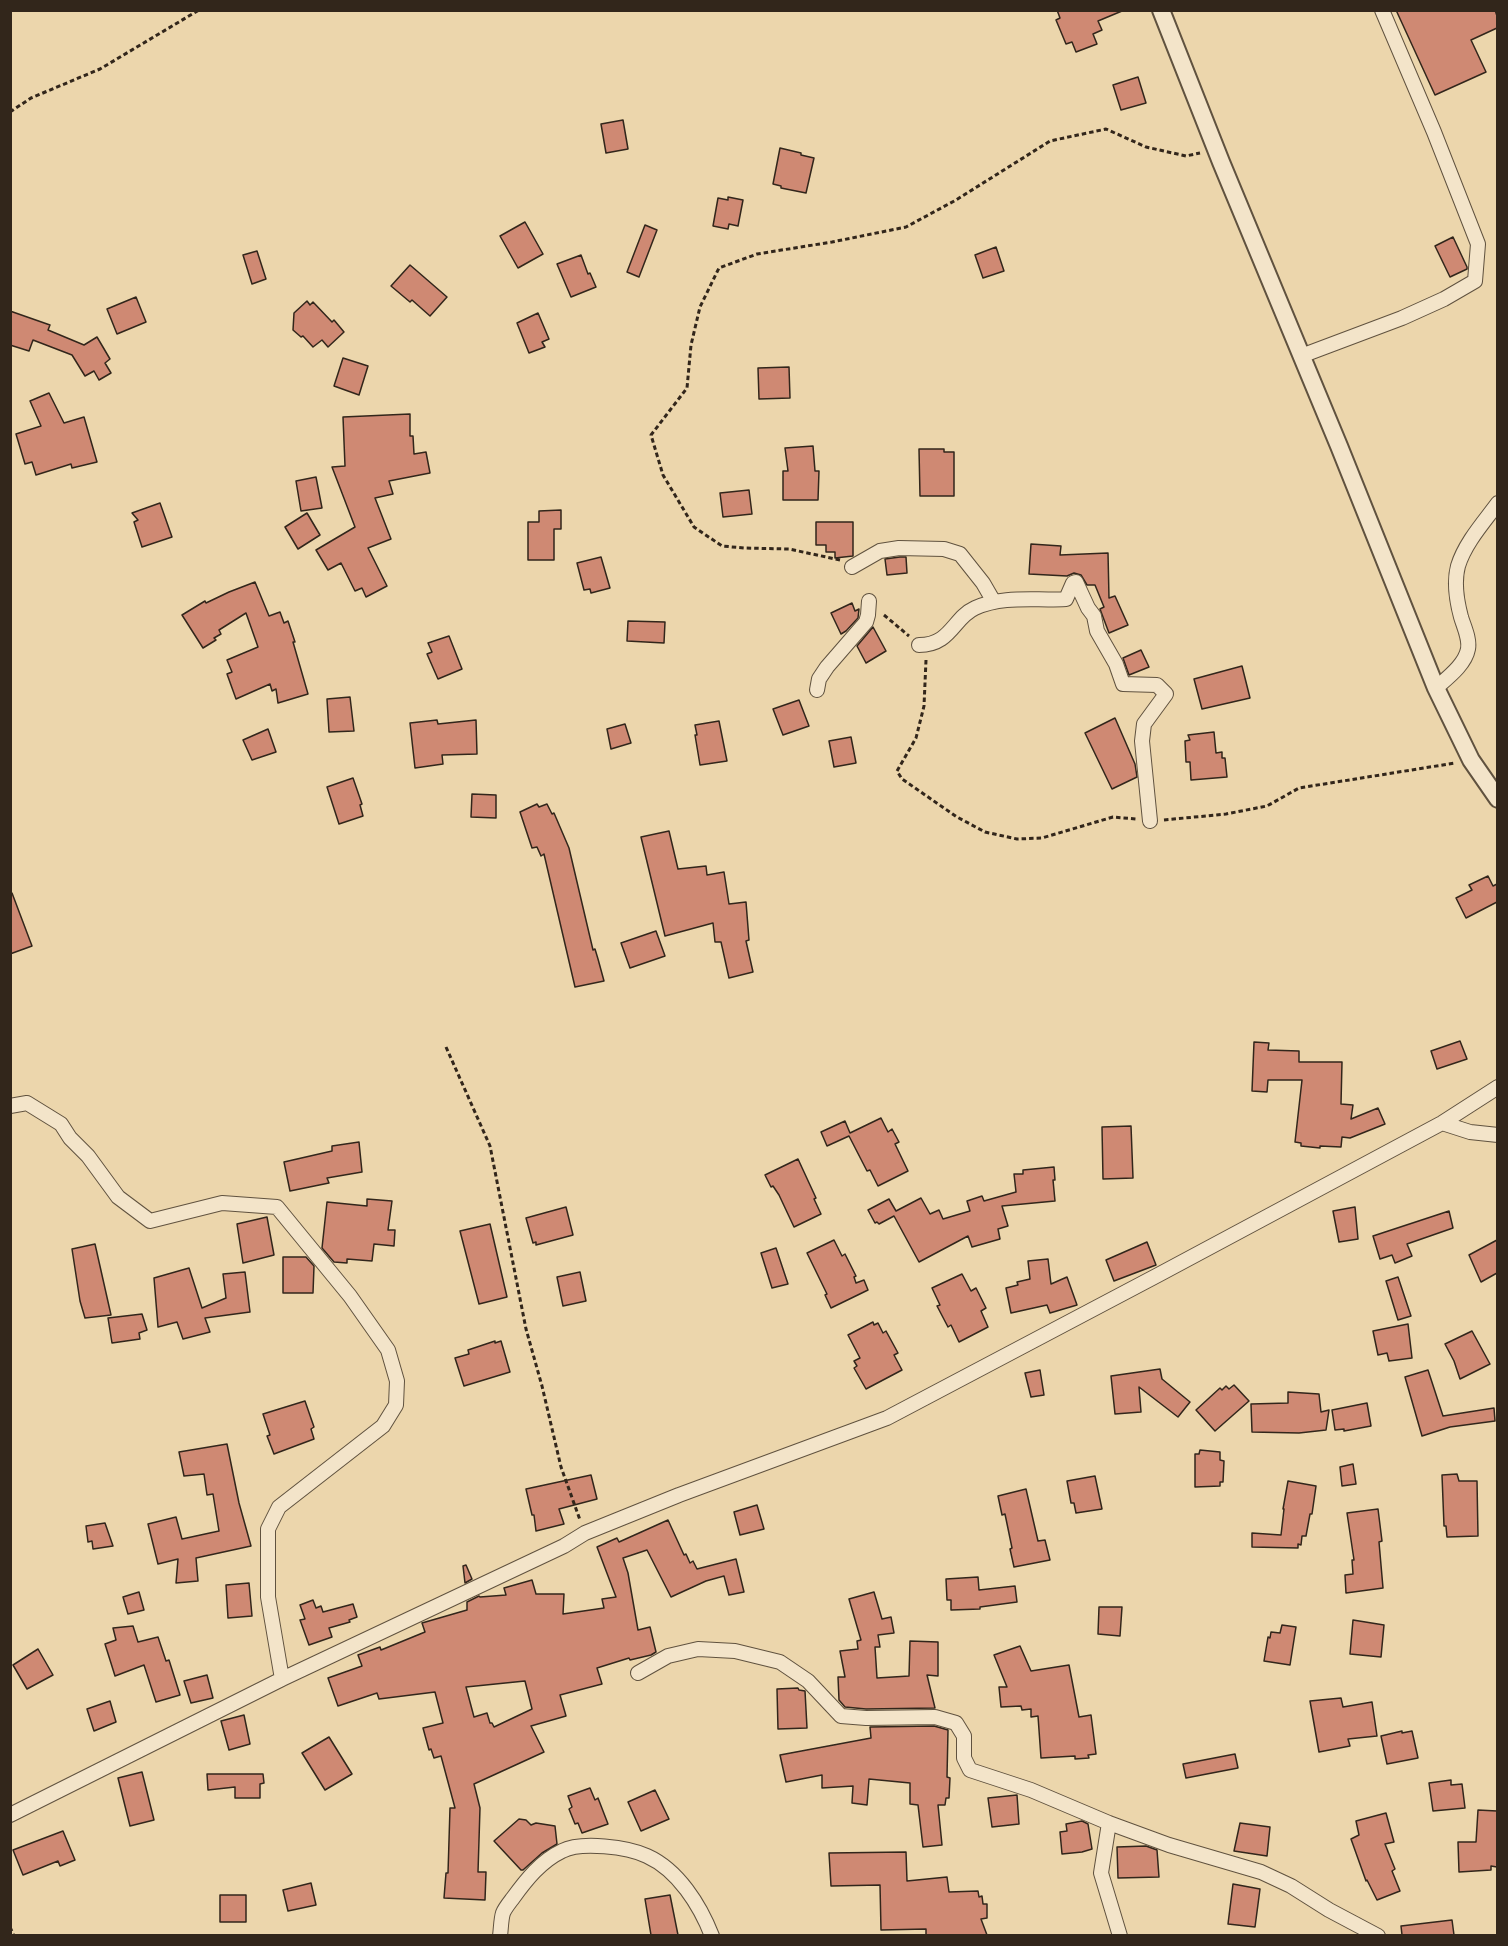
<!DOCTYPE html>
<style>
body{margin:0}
#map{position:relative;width:1508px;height:1946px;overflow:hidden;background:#ecd6ac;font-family:"EB Garamond",serif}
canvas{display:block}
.frame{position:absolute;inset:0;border:12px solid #32261b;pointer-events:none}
</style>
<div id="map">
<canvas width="1508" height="1946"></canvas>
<div class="frame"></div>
</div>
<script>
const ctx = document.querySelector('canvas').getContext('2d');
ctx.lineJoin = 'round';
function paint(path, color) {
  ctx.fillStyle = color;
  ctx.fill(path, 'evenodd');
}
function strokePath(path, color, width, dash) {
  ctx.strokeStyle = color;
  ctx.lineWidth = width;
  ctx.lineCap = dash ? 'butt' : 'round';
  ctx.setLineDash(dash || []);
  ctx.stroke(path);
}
const building = new Path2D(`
 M1057 10H1122V11L1098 21 1102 30 1093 34 1097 44 1076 52 1072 42 1066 44 1056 20 1060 18Z
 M1396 10H1495L1497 16V28L1471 40 1486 72 1435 95Z
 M1138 77 1146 103 1121 110 1113 85Z
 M623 120 628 149 606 153 601 124Z
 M780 148 801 153V155L814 158 806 193 781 188V186L773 184Z
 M728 197 743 200 738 226 729 224 728 229 713 226 718 198 728 200Z
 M525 222 543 254 518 268 500 236Z
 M645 225 657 230 639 277 627 272Z
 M1453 237 1467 267V269L1450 277 1435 246Z
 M996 247 1004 271 983 278 975 255Z
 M257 251 266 279 252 284 243 255Z
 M581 255 588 274 590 273 596 287 571 297 557 264Z
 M410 265 447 297 430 316 412 300 410 302 391 286Z
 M136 297 146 322 117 334 107 309Z
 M307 301 310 305 313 302 332 322 334 320 344 332 328 347 322 340 313 347 303 336 301 337 293 330 294 313Z
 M10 311 50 325 48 330 84 345 97 337 110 359 105 363 111 373 99 380 94 371 85 376 72 355 33 340 29 351 10 345Z
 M538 313 549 339 542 342 545 347 529 353 517 323Z
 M343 358 368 366 359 395 334 386Z
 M789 367 790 398 759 399 758 368Z
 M49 393 64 423 84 417 97 462 72 468 71 464 36 475 32 462 25 464 16 434 41 426 30 401Z
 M410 414V436H413L414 454 426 452 430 473 389 481 393 494 375 498 391 539 368 548 387 586 366 597 362 588 355 591 341 563 328 570 316 550 355 527 332 467 345 466 343 417Z
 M813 446 815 471H819L818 500H783V471H788L785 448Z
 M919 449H944V452H954V496H920Z
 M316 477 322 508 301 511 296 481Z
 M749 490 752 514 723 517 720 493Z
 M160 503 172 537 142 547 134 522 138 520 132 513Z
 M561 510V529H554V560H528V522H539V511Z
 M307 513 320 535 298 549 285 527Z
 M816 522H853V556L835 558V552H826V545H816Z
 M1031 544 1061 546 1060 555 1108 553 1109 598 1115 596 1128 625 1109 633 1100 609 1104 607 1095 585H1087L1081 575 1074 573 1067 576 1029 574Z
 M601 557 610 588 591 593 590 589 584 590 577 563Z
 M900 557H906L907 573 887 575 885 559Z
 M255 582 269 616 280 612 284 623 288 621 295 642H293L308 694 278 703 276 689 272 691 270 684 236 699 227 674 232 672 227 660 258 647 246 613 219 630 221 634 214 638 216 640 203 648 182 615 205 601 206 603 229 592Z
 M852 603 855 611 859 609 858 618 846 631 841 634 831 613Z
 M628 621 665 622 664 643 627 641Z
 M873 627 886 651 866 663 857 646Z
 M449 636 462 669 438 679 427 654 432 652 428 643Z
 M1141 650 1149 667 1129 675 1123 658Z
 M1242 666 1250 698 1202 709 1194 679Z
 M350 697 354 731 329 732 327 699Z
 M799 700 809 726 783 735 773 709Z
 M1115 718 1135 764 1137 777 1112 789 1085 733Z
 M437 720 438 724 476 720 477 754 442 755 443 764 415 768 410 723Z
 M719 721 727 761 700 765 695 735H697L695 725Z
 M625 724 631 743 611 749 607 729Z
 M268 729 276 752 252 760 243 740Z
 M1214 732 1216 753 1222 752V758H1225L1227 777 1191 780 1190 762H1186L1185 741 1190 740 1188 735Z
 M851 737 856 763 834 767 829 741Z
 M353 778 362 804 360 805 363 816 339 824 327 787Z
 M472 794 496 795V818L471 817Z
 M537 804 539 807 547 804 552 814 554 813 569 848 593 950 595 949 598 959 604 981 575 987 544 854 541 856 537 847 532 848 520 812Z
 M669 831 678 869 706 866 707 875 724 872 729 904 746 902 749 940 746 941 753 972 729 978 721 942H715L713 923 665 936 641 837Z
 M1488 876 1493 886 1497 884V902L1466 918 1456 898 1472 890 1469 885Z
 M12 893 32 946 10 954V894Z
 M656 931 665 956 630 968 621 943Z
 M1460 1041 1467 1059 1437 1069 1431 1051Z
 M1254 1042 1269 1043 1268 1050 1299 1051V1062H1342L1341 1104 1353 1105 1351 1119 1378 1108 1385 1124 1350 1138 1342 1137 1341 1147 1320 1146V1148L1301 1146V1143L1295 1142 1302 1080H1268L1267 1092 1252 1091Z
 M881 1118 888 1132 892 1129 899 1142 895 1144 908 1171 878 1186 870 1170 867 1171 849 1136 827 1146 821 1132 845 1121 850 1133Z
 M1131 1126 1133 1178 1103 1179 1102 1127Z
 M359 1142 362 1172 327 1178 329 1183 290 1191 284 1162 332 1151V1146Z
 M798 1159 816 1198 814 1199 821 1214 794 1227 779 1195 773 1186 771 1187 765 1175Z
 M1054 1167 1055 1180H1053L1055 1201 1002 1206 1008 1226 998 1229 1000 1239 972 1247 968 1236 919 1262 894 1216 879 1224 877 1222 875 1223 868 1210 889 1199 896 1211 921 1198 930 1214 939 1210 943 1219 970 1211 967 1201 982 1196 984 1201 1016 1192 1014 1174H1023V1170Z
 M367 1199 392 1201 388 1230H395L394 1246 374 1244 372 1261 347 1259V1263L334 1262 322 1248 327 1202 367 1206Z
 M566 1207 573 1235 536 1245V1242L533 1243 526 1218Z
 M1355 1207 1358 1239 1339 1242 1333 1211Z
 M1449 1211 1453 1228 1407 1244 1412 1256 1395 1263 1392 1255 1380 1259 1373 1236Z
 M267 1217 274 1255 243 1263 237 1224Z
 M490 1224 507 1297 479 1304 460 1231Z
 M834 1240 842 1256 845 1254 856 1276 854 1277 856 1283 864 1280 868 1290 831 1308 825 1295 827 1294 807 1253Z
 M1497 1240V1273L1481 1282 1469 1255Z
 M1147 1242 1156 1265 1114 1281 1106 1260Z
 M95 1244 111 1315 85 1318 80 1301 72 1249Z
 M776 1248 788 1284 772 1288 761 1253Z
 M283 1257H306L314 1266 313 1293H283Z
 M1048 1259 1051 1284 1067 1277 1077 1305 1050 1313 1047 1305 1011 1313 1006 1288 1018 1285 1017 1282 1030 1279 1028 1261Z
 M189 1268 202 1308 226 1298 223 1274 245 1272 250 1312 205 1318 210 1332 183 1339 177 1322 158 1327 154 1278Z
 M580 1272 586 1301 563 1306 557 1277Z
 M962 1274 971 1291 976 1288 986 1308 981 1311 988 1327 959 1342 951 1325 948 1327 937 1306 940 1305 932 1288Z
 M1398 1277 1411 1316 1398 1320 1386 1281Z
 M142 1314 147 1330 139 1333 140 1339 112 1343 108 1318Z
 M873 1322 874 1325 878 1323 883 1333 886 1331 898 1353 894 1355 902 1370 866 1389 854 1368 857 1366 854 1361 860 1358 848 1335Z
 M1408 1324 1412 1358 1389 1361 1387 1353 1378 1355 1373 1331Z
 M1472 1331 1490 1364 1460 1379 1454 1361 1445 1344Z
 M495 1341V1343L501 1341 510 1372 464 1386 455 1358 469 1354 468 1350Z
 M1160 1369 1162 1379 1190 1402 1178 1417 1139 1387 1141 1412 1115 1414 1111 1376Z
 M1040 1370 1044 1395 1031 1397 1025 1373Z
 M1428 1370 1443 1416 1494 1408 1495 1421 1450 1427 1422 1436 1405 1377Z
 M1234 1385 1249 1401 1215 1431 1196 1410 1220 1388 1222 1390 1226 1386 1229 1389Z
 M1288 1392 1319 1394 1321 1412 1329 1410 1326 1430 1299 1433 1252 1432 1251 1404 1288 1403Z
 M305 1401 314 1427 311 1429 314 1439 274 1454 267 1436 270 1435 263 1414Z
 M1367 1403 1371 1426 1344 1431V1429L1335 1430 1332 1410Z
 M227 1444 239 1503 251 1546 196 1558 198 1581 176 1583 178 1559 158 1564 148 1524 176 1517 182 1539 219 1531 213 1494 207 1495 204 1474 184 1476 179 1452Z
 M1200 1450 1220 1452V1460L1224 1461 1223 1482H1220V1486L1195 1487V1454H1199Z
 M1353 1464 1356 1484 1342 1486 1340 1467Z
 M1457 1474 1459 1481H1477L1478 1536 1447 1537 1446 1526H1444L1442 1475Z
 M591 1475 597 1499 559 1509 564 1524 536 1531 534 1515H532L526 1489Z
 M1095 1476 1102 1509 1076 1513 1074 1503H1071L1067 1481Z
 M1288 1481 1316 1486 1312 1514H1310L1306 1536H1302L1301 1545 1298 1544V1548L1252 1547V1533L1281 1535 1284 1509H1283Z
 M1026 1489 1038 1541 1045 1540 1050 1560 1014 1567 1010 1549 1012 1548 1005 1514 1002 1515 998 1496Z
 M757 1505 764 1529 740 1535 734 1512Z
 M1378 1509 1382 1541 1379 1542 1383 1588 1346 1593 1345 1575 1353 1574 1352 1560H1354L1347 1513Z
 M668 1520 684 1555 686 1554 690 1563 693 1561 697 1569 736 1559 744 1592 729 1595 724 1576 706 1581 671 1597 647 1550 623 1558 628 1573 638 1630 650 1627 656 1652 651 1655 630 1660 629 1658 597 1668 602 1684 560 1695 566 1716 531 1726 544 1752 474 1784 480 1808 478 1872H486L485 1900 444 1898 446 1873H448L450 1808H455L441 1756 434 1758 431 1749 429 1750 423 1728 443 1723 435 1692 379 1699 377 1693 338 1706 328 1678 362 1666 358 1655 380 1647 381 1650 425 1632 422 1623 467 1610V1602L479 1596 480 1597 506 1595 504 1588 532 1580 536 1594H564L563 1614 604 1608 602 1599 616 1597 597 1547 617 1538 619 1542ZM525 1681 532 1709 494 1727 492 1723H490L487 1713 474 1717 466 1687Z
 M105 1523 113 1546 93 1549 92 1541 88 1542 86 1526Z
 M466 1565 472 1579 465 1583 463 1566Z
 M978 1577 979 1590 1015 1586 1017 1602 980 1607V1609L951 1610V1600H947L946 1579Z
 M249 1583 252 1616 228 1618 226 1585Z
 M139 1592 144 1610 128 1614 123 1597Z
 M874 1592 882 1619 891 1617 894 1633 878 1635 880 1647H875L877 1678 909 1676 910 1641 938 1642V1676L927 1675 935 1708 866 1709 845 1707 839 1700 838 1677H845L840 1651 858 1649 857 1641 861 1640 849 1599Z
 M313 1600 316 1608 321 1606 323 1612 353 1604 357 1617 349 1620 350 1622 329 1628 332 1637 309 1645 300 1620 305 1619 300 1605Z
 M1099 1607H1122L1120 1636 1098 1634Z
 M1353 1620 1384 1625 1381 1657 1350 1654Z
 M1282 1625 1296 1627 1290 1665 1264 1661 1268 1637 1270 1638 1271 1632 1280 1633Z
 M133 1626 138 1642 158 1637 166 1661 169 1660 180 1695 156 1702 144 1665 115 1676 105 1644 116 1640 113 1628Z
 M1020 1646 1031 1671 1069 1665 1079 1717 1091 1715 1096 1754 1088 1755 1089 1758 1075 1759V1756L1041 1758 1038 1716 1031 1717V1709L1022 1710 1021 1706 1001 1707 999 1687H1007L994 1655Z
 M38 1649 53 1675 27 1689 13 1665Z
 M207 1675 213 1698 191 1703 184 1681Z
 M798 1688 799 1690 805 1691 807 1728 778 1729 777 1689Z
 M1341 1698 1343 1707 1372 1702 1377 1736 1348 1739 1350 1746 1319 1752 1310 1701Z
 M110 1701 116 1722 94 1731 87 1709Z
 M244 1715 250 1744 229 1750 221 1721Z
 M934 1726 948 1730 947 1777 950 1778 949 1798H946L945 1805H938L942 1845 923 1847 918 1805 910 1804V1783L869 1779 867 1805 852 1803 853 1786 822 1788V1775L786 1782 780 1755 871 1738 870 1727Z
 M1402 1731V1733L1412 1731 1418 1758 1387 1764 1381 1736Z
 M329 1737 352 1774 325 1790 302 1753Z
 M1235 1754 1238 1768 1186 1778 1183 1764Z
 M142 1772 154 1820 130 1826 118 1778Z
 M207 1774H263L264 1783 260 1784V1798H235V1787L208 1790Z
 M1451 1780V1785L1462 1784 1465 1808 1433 1811 1429 1783Z
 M590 1788 595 1800 598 1798 608 1824 582 1833 578 1823 575 1824 569 1809 572 1807 568 1796Z
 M655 1790 669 1819 641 1831 628 1802Z
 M1017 1795 1019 1824 992 1827 988 1798Z
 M1478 1810 1497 1811V1867L1491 1866V1870L1459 1872 1458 1842H1476Z
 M1386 1813 1394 1842 1385 1844 1395 1869 1392 1871 1400 1891 1377 1900 1367 1880 1366 1881 1351 1839 1359 1835 1356 1821Z
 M519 1819 526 1820 531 1825 536 1823 555 1826 557 1844 542 1853 523 1870H521L494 1841Z
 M1082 1821 1088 1824 1092 1849 1082 1852 1062 1854 1060 1832 1067 1831 1066 1824Z
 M1240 1823 1270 1827 1267 1856 1234 1851Z
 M63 1831 75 1860 60 1866 58 1861 23 1875 13 1850Z
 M1146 1846 1157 1850 1159 1877 1118 1878 1117 1847Z
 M906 1852 907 1881 947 1877 949 1892 978 1891 979 1897 982 1896 983 1904H987V1918L981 1919 987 1935H926V1929L881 1930 880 1885 831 1886 829 1853Z
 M311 1883 316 1905 288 1911 283 1890Z
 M1233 1884 1260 1889 1255 1927 1228 1924Z
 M220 1895H246V1922H220Z
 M670 1895 678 1935H651L645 1899Z
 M1452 1920 1454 1935H1402L1401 1926Z`);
paint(building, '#cf8973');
strokePath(building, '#32261b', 1.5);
const minor = new Path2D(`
 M1301 356 1402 318 1444 299 1475 281 1478 244 1434 132 1382 10
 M852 567 880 551 899 548 944 549 960 554 983 583 994 602
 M919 645C951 645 953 618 975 608 1004 595 1036 601 1066 599L1073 583 1076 582 1088 608 1094 616 1097 631 1116 664 1123 684 1157 685 1166 694 1144 724 1142 741 1150 821
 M1436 688C1447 678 1465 665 1468 649 1470 639 1464 627 1461 617 1457 602 1454 581 1458 566 1465 543 1484 522 1498 503
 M817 690 819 679 827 667 866 622 868 615 869 601
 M10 1106 27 1103 61 1124 70 1138 88 1156 118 1197 150 1221 222 1203 277 1207 350 1296 388 1350 397 1381 396 1405 383 1426 279 1507 268 1529V1597L282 1679
 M1442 1123 1470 1132 1498 1135
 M638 1673 668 1656 698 1649 735 1651 780 1662 808 1681 841 1716 866 1718 935 1717 956 1723 964 1736V1758L970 1770 1031 1790 1109 1823 1169 1845 1261 1872 1291 1886 1329 1910 1378 1936
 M10 1815 282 1679 564 1546 585 1533 679 1495 887 1418 1158 1275 1442 1123 1498 1087
 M1109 1823 1101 1873 1120 1936
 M500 1936C501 1929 501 1919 503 1913 505 1908 510 1902 513 1898 526 1880 541 1861 562 1851 581 1841 628 1847 647 1856 678 1870 700 1905 712 1936`);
const tertiary = new Path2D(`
 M1161 10 1221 162 1339 446 1436 688 1471 760 1498 799`);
strokePath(minor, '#60523f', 16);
strokePath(tertiary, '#60523f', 20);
strokePath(new Path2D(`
 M10 112 31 98 100 69 199 10
 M840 560 789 549 744 548 722 546 694 527 663 475 651 435 687 388 691 345 700 307 719 268 757 254 832 242 906 227 956 200 1050 141 1106 129 1146 147 1186 156 1200 153
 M884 615 909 636
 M926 660 924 706 916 738 897 771 902 779 957 817 985 832 1017 839 1042 838 1113 817 1136 819
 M1164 820 1226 814 1267 806 1299 788 1455 763
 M446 1047 490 1146 526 1329 542 1386 561 1467 580 1520
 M10 1927 14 1936`), '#32261b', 3, [4.5, 3]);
strokePath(minor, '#f3e4c9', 14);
strokePath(tertiary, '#f3e4c9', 16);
</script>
